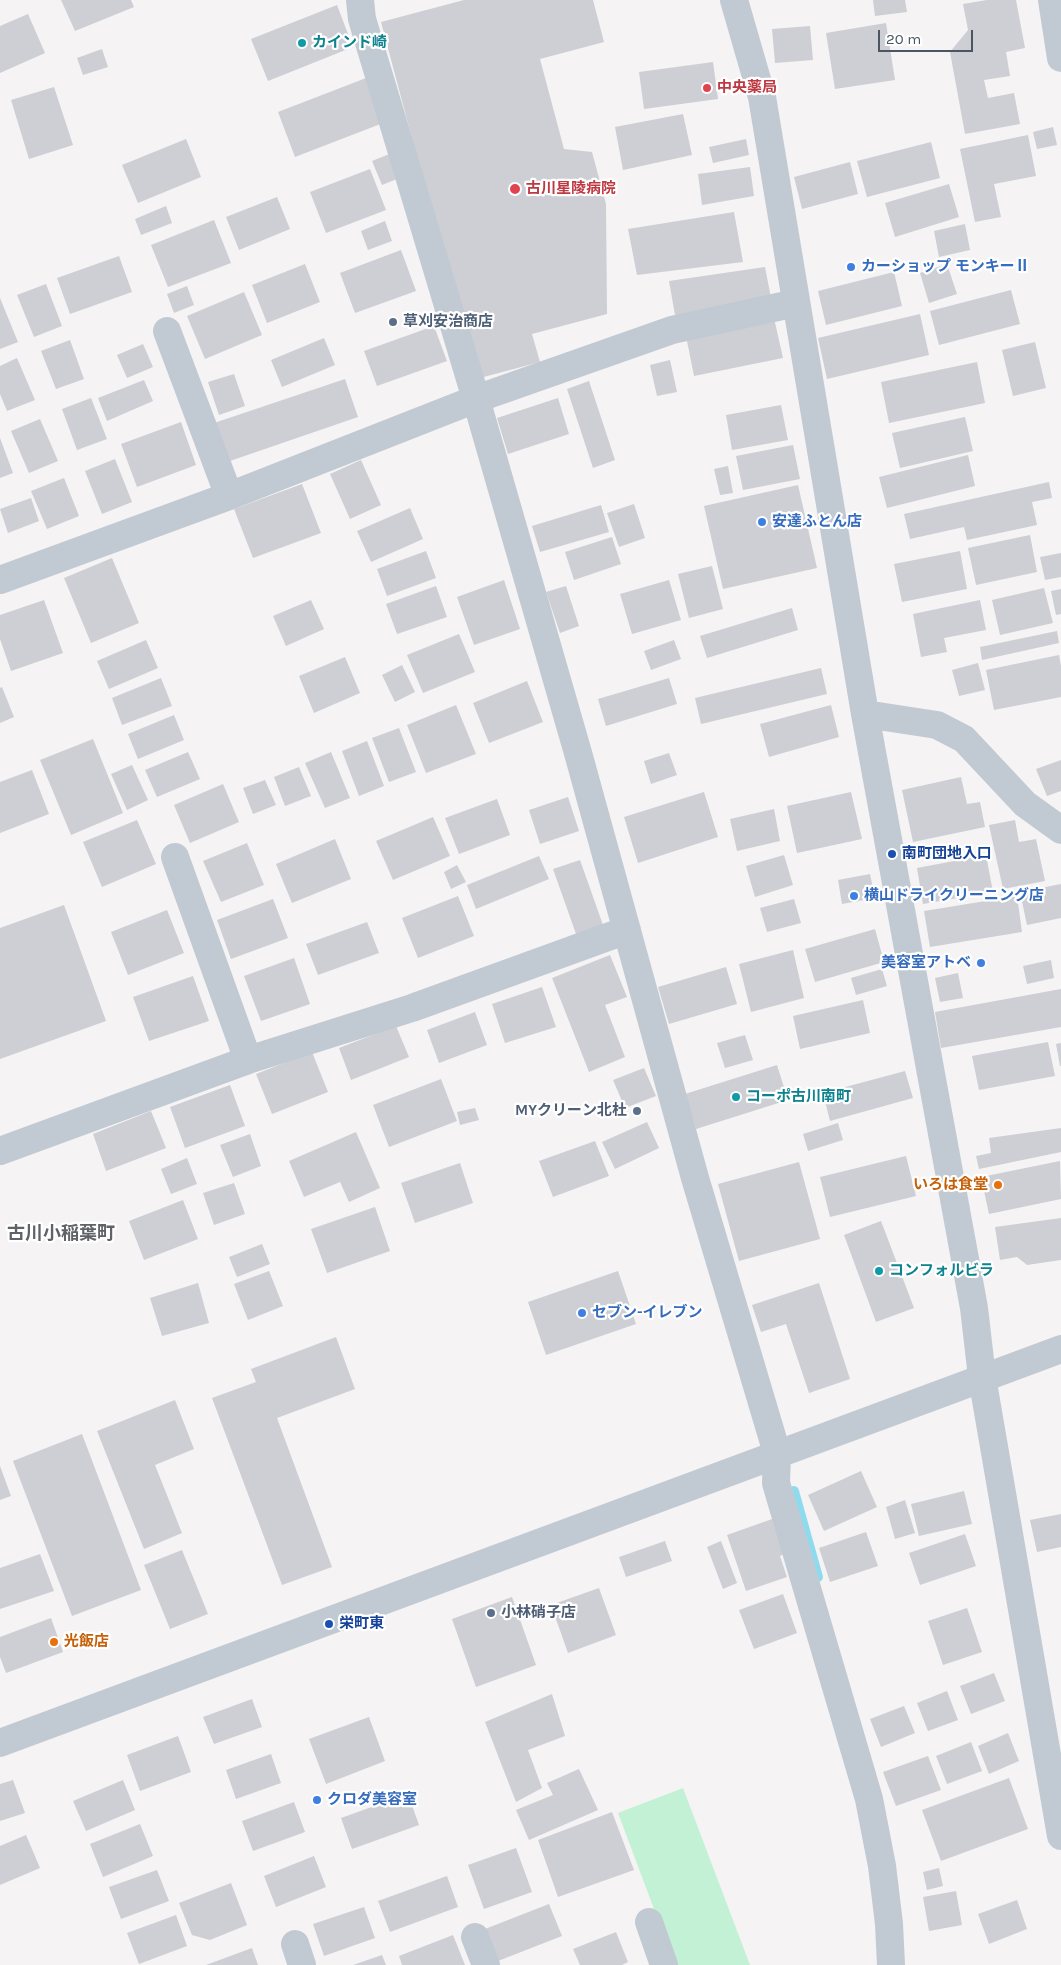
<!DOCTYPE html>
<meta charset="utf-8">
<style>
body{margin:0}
#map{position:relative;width:1061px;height:1965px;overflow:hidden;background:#f5f3f3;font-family:Karla,sans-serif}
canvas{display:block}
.scale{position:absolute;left:878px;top:30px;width:95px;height:22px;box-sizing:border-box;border:2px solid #4a5661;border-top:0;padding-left:6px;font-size:15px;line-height:18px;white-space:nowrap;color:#4a5661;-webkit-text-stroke:4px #fff;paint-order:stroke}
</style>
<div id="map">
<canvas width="1061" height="1965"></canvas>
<div class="scale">20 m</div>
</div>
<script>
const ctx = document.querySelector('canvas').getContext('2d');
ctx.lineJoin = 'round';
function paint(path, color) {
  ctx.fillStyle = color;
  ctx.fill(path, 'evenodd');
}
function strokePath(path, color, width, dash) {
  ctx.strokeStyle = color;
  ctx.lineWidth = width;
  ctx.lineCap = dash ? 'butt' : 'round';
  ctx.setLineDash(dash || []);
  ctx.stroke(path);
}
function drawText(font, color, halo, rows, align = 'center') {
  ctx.font = font + ' Karla,"Noto Sans JP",sans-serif';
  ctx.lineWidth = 4.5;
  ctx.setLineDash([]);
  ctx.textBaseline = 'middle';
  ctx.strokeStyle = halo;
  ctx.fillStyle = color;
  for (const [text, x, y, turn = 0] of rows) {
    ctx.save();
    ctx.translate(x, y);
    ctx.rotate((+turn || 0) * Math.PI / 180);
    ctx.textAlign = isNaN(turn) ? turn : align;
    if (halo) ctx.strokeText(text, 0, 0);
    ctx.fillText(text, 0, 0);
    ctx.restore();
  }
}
paint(new Path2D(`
 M683 1788 750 1965H675L618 1813Z`), '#c3f1d5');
strokePath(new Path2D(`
 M794 1491 818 1577`), '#90daee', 10);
paint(new Path2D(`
 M61 0H131L134 7 75 31Z
 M464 0H593L604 42 540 59 564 149 592 152 606 204 607 314 532 334 540 362 476 379 381 22Z
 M873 0H905L907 12 875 16Z
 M987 0H1016L1025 48 1006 52 1010 76 984 80 988 98 1014 93 1020 124 965 134 950 52 968 30 963 4Z
 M337 5 353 47 268 81 251 39Z
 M28 14 45 53 0 73V26Z
 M886 23 895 80 835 89 826 33Z
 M810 26 813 60 775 63 772 29Z
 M102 49 108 67 83 75 77 58Z
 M713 62 718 99 644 109 639 72Z
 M366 78 383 123 295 157 278 112Z
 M54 87 73 145 29 159 11 100Z
 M683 114 692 155 623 170 615 127Z
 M1053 127 1057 145 1037 149 1033 132Z
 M1028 135 1036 176 994 184 1001 217 975 222 960 149Z
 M186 139 201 177 138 203 122 165Z
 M746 139 749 155 713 163 709 147Z
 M931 142 940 178 867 197 857 161Z
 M392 153 402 177 382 185 372 161Z
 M850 162 858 194 802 209 794 177Z
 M750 167 754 196 702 205 698 174Z
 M370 169 386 210 326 233 310 192Z
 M949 184 959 217 895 237 885 203Z
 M277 197 290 229 239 250 226 217Z
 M166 206 172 223 141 235 135 219Z
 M734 212 743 262 637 275 628 229Z
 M214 220 231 263 168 287 151 245Z
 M385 221 392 241 368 250 361 231Z
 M965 224 970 250 939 257 934 231Z
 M401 250 416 291 355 313 340 273Z
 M119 256 132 292 70 314 57 278Z
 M305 264 320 302 267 323 252 285Z
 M947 264 957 294 929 303 920 273Z
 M765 267 772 303 675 315 669 281Z
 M894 272 902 306 826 325 818 291Z
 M46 284 62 326 34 337 17 295Z
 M187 286 194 305 174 313 167 294Z
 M1011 290 1020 324 939 345 930 311Z
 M244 292 262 335 205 359 187 316Z
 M0 298 18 342 0 349Z
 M920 314 929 355 827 379 818 338Z
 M774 318 783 358 694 376 686 336Z
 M434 326 447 361 377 386 364 351Z
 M324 338 335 365 282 387 271 360Z
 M70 340 84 379 56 389 41 351Z
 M1035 342 1046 388 1013 396 1002 350Z
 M143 344 153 367 127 378 117 355Z
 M17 358 35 400 7 411 0 394V366Z
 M670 360 677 392 657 396 650 365Z
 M977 362 985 403 889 423 881 382Z
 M234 374 245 406 219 415 208 382Z
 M345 379 358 417 227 462 214 423Z
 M144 380 153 401 107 421 98 398Z
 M589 381 615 460 593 468 567 389Z
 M91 398 107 439 77 450 62 409Z
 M558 398 569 434 508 454 497 418Z
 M781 405 788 440 732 450 726 415Z
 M965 417 973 451 900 468 892 433Z
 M40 419 58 461 29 473 11 431Z
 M181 422 196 465 137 487 121 444Z
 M0 438 13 473 0 478Z
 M793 445 800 479 743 490 736 456Z
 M968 455 975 486 887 508 879 477Z
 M115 459 132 502 102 514 85 471Z
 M361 460 381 505 350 519 330 474Z
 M728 466 733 493 720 495 714 469Z
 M64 478 79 516 47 529 31 491Z
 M1049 482 1052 498 1032 502 1037 525 967 540 964 527 910 539 904 514Z
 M302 484 321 533 253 558 234 509Z
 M798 485 817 568 723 589 704 506Z
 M31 498 39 521 8 533 0 509Z
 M634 504 645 538 619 547 607 513Z
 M601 505 609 532 540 552 532 526Z
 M410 508 423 539 371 562 357 531Z
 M1030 535 1037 572 976 585 968 548Z
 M612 537 621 564 574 580 565 552Z
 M426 551 436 578 387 596 377 569Z
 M960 551 967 589 902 602 894 564Z
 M1061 553V577L1045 580 1040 557Z
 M112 558 139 623 91 643 64 578Z
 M712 566 723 609 689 618 678 574Z
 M504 580 520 629 474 645 457 597Z
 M669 580 681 620 632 634 620 594Z
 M436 586 447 617 397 634 386 604Z
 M566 586 579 626 560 633 546 592Z
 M1044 588 1053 623 1000 635 992 600Z
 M1061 589V614L1056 615 1051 591Z
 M44 600 63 653 11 671 0 639V615Z
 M311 600 324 629 286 646 273 616Z
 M980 600 986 630 944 638 947 652 921 657 913 614Z
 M792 608 798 630 707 658 700 636Z
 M1057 631 1059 643 982 660 980 647Z
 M459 634 475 672 423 693 407 655Z
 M146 640 158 668 109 689 97 661Z
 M674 640 681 659 651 670 644 651Z
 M1059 655 1061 666V697L994 710 986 670Z
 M345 657 360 693 314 713 299 676Z
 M978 663 985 690 959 696 952 670Z
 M402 665 415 692 395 702 382 675Z
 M821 668 827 694 701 724 695 698Z
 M161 678 172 706 122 725 112 698Z
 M669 678 677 704 606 726 598 699Z
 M527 681 543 722 489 743 473 703Z
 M2 687 14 717 0 723V688Z
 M456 705 476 754 426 773 407 725Z
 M831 705 839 737 769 757 760 724Z
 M174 715 184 740 138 759 128 734Z
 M399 728 416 772 389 782 372 738Z
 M93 739 123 813 71 835 40 760Z
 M367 741 384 786 359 796 342 751Z
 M188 752 200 779 157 797 145 770Z
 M331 752 350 798 325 808 305 763Z
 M669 753 677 775 651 784 644 761Z
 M1061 760V791L1047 796 1036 769Z
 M132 765 148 800 127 810 111 774Z
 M299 767 311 796 285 806 274 777Z
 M32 770 49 814 0 833V782Z
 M961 777 967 804 980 802 985 827 913 842 902 790Z
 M265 780 276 805 253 814 243 788Z
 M223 784 239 822 190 843 174 805Z
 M704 792 718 837 638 863 624 817Z
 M851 792 862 839 797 853 787 806Z
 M568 797 579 831 540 844 529 810Z
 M497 799 510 835 459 854 445 818Z
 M774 809 780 841 737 851 730 819Z
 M433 817 450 856 393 880 376 841Z
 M137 820 156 864 102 887 83 842Z
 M1015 820 1019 842 1036 839 1045 881 1003 889 989 825Z
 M335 839 351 879 292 903 276 864Z
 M247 843 264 885 221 902 203 861Z
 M784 855 793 885 755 897 746 866Z
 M986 855 993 892 923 904 917 868Z
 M539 856 549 879 476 909 467 885Z
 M580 860 603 925 576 934 553 869Z
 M457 865 466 882 451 889 444 872Z
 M870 874 875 898 842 904 838 880Z
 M1061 884V918L1027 925 1020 892Z
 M458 896 474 936 418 958 402 918Z
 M1017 896 1022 932 930 947 924 911Z
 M273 899 288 938 231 959 217 920Z
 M794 899 801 923 767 932 760 908Z
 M64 905 106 1021 0 1059V928Z
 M167 910 184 953 128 975 111 932Z
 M367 922 379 953 318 975 306 944Z
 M875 929 884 962 815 982 805 949Z
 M793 950 804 998 751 1012 739 964Z
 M610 955 627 997 605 1005 625 1057 589 1072 552 978Z
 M294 958 310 1004 261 1021 244 976Z
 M1051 960 1054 978 1027 984 1023 966Z
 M726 967 737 1004 669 1024 658 987Z
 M882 969 887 986 856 995 851 978Z
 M958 973 963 998 940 1002 935 978Z
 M193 976 209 1021 149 1041 133 997Z
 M542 987 556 1027 505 1043 492 1004Z
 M1061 989V1027L941 1048 935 1012Z
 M863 1000 870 1033 800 1049 793 1016Z
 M475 1012 487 1045 439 1063 427 1030Z
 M396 1026 409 1057 351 1080 339 1048Z
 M745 1035 753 1060 725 1068 717 1043Z
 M1048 1042 1055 1076 979 1090 972 1056Z
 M1061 1043V1066H1060L1056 1044Z
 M312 1052 328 1092 272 1114 256 1074Z
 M777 1065 788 1100 696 1129 685 1094Z
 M644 1068 656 1096 625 1108 613 1080Z
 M905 1071 913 1098 830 1121 823 1093Z
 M441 1079 457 1121 389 1147 373 1105Z
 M230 1085 245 1126 185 1148 170 1107Z
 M475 1108 479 1120 460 1125 457 1112Z
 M151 1111 166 1148 106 1171 93 1134Z
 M647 1122 659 1148 615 1169 602 1142Z
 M838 1123 843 1140 808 1151 803 1134Z
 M1061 1128V1152L979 1169 976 1156 991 1153 989 1138Z
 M356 1132 380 1188 349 1202 340 1182 304 1197 289 1161Z
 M250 1134 261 1166 233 1177 220 1145Z
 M595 1141 609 1176 553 1197 539 1161Z
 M906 1156 916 1196 830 1217 820 1177Z
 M187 1158 197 1184 171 1194 161 1169Z
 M1060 1161 1061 1199 989 1214 981 1177Z
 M799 1162 820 1239 739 1261 718 1184Z
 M460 1163 473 1203 415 1223 401 1183Z
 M234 1183 245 1214 214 1225 203 1193Z
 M183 1200 198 1239 144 1260 129 1221Z
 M375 1207 390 1251 327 1273 311 1229Z
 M1061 1218V1260L1027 1265 1017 1257 1000 1260 995 1227Z
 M881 1221 914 1308 876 1322 844 1235Z
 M262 1244 270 1264 237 1277 229 1257Z
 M269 1271 283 1306 248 1320 234 1284Z
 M618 1271 636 1324 546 1355 528 1302Z
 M198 1283 209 1323 162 1336 150 1298Z
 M819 1283 850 1379 809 1393 786 1324 761 1332 752 1305Z
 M336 1337 355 1389 277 1418 332 1567 282 1585 212 1398 256 1382 251 1369Z
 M175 1400 194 1449 155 1465 182 1533 144 1549 97 1431Z
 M82 1434 141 1590 72 1616 13 1461Z
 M0 1466 11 1496 0 1500Z
 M861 1471 877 1507 824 1531 808 1495Z
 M964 1491 972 1524 919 1536 911 1504Z
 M905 1500 915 1533 895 1539 886 1507Z
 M1061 1514V1547L1037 1552 1030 1520Z
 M775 1518 787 1553 780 1556 787 1577 746 1591 727 1535Z
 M866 1532 878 1566 830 1582 819 1548Z
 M965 1534 976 1566 920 1585 909 1553Z
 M665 1541 672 1561 626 1577 619 1557Z
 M721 1541 737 1583 723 1589 707 1547Z
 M182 1550 208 1614 170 1629 144 1565Z
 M40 1554 54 1591 0 1609V1568Z
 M599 1588 616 1635 568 1653 551 1605Z
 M783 1594 797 1633 754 1649 739 1610Z
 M512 1597 536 1665 476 1687 452 1619Z
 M967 1608 982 1652 943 1665 928 1621Z
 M51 1618 63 1652 6 1673 0 1657V1637Z
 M994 1673 1005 1701 971 1714 960 1686Z
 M947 1691 958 1720 928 1731 917 1703Z
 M552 1694 565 1736 528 1750 542 1788 516 1802 485 1722Z
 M252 1699 262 1727 214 1744 203 1717Z
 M904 1706 915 1733 881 1747 870 1719Z
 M369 1717 385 1761 326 1784 309 1739Z
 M1008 1733 1019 1761 989 1774 978 1746Z
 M178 1736 191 1772 140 1791 127 1755Z
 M971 1742 982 1771 947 1784 936 1756Z
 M271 1754 281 1783 236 1799 226 1770Z
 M928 1756 941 1790 896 1806 883 1772Z
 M579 1769 598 1810 529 1840 516 1810 553 1795 547 1783Z
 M1009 1778 1028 1829 941 1861 922 1810Z
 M13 1780 25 1813 0 1821V1784Z
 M123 1780 135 1810 86 1831 73 1801Z
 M408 1794 419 1825 352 1849 341 1818Z
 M294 1802 305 1832 253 1851 242 1821Z
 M612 1812 634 1870 558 1897 538 1840Z
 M140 1824 153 1856 103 1877 90 1844Z
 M26 1835 40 1868 0 1885V1846Z
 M516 1848 532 1892 484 1909 468 1865Z
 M314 1856 326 1887 276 1907 264 1876Z
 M939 1868 943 1886 927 1890 923 1872Z
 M157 1870 169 1901 121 1919 109 1887Z
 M447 1876 458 1907 390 1932 378 1901Z
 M231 1883 247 1925 210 1940 192 1935 179 1903Z
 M956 1891 962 1925 929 1931 923 1897Z
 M1017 1900 1027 1929 989 1944 978 1914Z
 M549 1904 562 1936 498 1961 485 1929Z
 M364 1907 375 1938 324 1956 313 1924Z
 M176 1915 187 1946 139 1964 127 1933Z
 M616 1932 628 1962 622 1965H580L573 1949Z
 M453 1935 465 1965H402L399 1956Z
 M252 1948 258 1965H206Z
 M382 1955 386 1965H353Z`), '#cdcfd5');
strokePath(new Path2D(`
 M360 0 362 19 476 399 578 753 695 1178 777 1453 776 1483 869 1799 882 1866 889 1924 891 1965
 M734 0 762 97 865 714 974 1308 982 1377 1061 1836
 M1052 0 1061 58
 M167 331 229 496
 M0 580 229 496 476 399 672 330 796 303
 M865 714 937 725 964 739 1025 804 1061 830
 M175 857 248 1060
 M0 1151 248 1060 412 1008 627 930
 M0 1743 1061 1349
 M649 1922 664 1965
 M475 1937 486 1965
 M295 1944 302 1965`), '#c1cad2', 28);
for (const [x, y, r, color] of [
 [302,43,5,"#0f9aa8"],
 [707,88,5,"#e0444e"],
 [515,189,6,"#e0444e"],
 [851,267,5,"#3f7fe0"],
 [393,322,5,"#5c6f8a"],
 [762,522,5,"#3f7fe0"],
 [892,854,5,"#1a4fb4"],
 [854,896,5,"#3f7fe0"],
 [981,963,5,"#3f7fe0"],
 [736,1097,5,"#0f9aa8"],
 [637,1111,5,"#5c6f8a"],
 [998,1185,5,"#e8710a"],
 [879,1271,5,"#0f9aa8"],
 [582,1313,5,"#3f7fe0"],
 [491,1613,5,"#5c6f8a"],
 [329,1624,5,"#1a4fb4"],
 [54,1642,5,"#e8710a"],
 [317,1800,5,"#3f7fe0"]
]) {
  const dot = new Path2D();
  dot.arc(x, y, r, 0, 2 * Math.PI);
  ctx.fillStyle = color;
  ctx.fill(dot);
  strokePath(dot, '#fff', 2);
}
drawText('bold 15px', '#0d838f', '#fff', [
 ["カインド崎",312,43],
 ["コーポ古川南町",746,1097],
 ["コンフォルビラ",889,1271]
], 'left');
drawText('bold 15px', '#be3a42', '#fff', [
 ["中央薬局",717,88],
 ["古川星陵病院",526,189]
], 'left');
drawText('bold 15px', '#366cbe', '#fff', [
 ["カーショップ モンキーⅡ",861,267],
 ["安達ふとん店",772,522],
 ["横山ドライクリーニング店",864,896],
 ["美容室アトベ",971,963,"right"],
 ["セブン-イレブン",592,1313],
 ["クロダ美容室",327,1800]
], 'left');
drawText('bold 15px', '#4e5e75', '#fff', [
 ["草刈安治商店",403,322],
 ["MYクリーン北杜",627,1111,"right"],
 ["小林硝子店",501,1613]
], 'left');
drawText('bold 15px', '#164399', '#fff', [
 ["南町団地入口",902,854],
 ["栄町東",339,1624]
], 'left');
drawText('bold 15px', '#c56008', '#fff', [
 ["いろは食堂",988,1185],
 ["光飯店",64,1642,"left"]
], 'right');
drawText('bold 18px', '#5f6368', '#fff', [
 ["古川小稲葉町",61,1234]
]);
</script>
